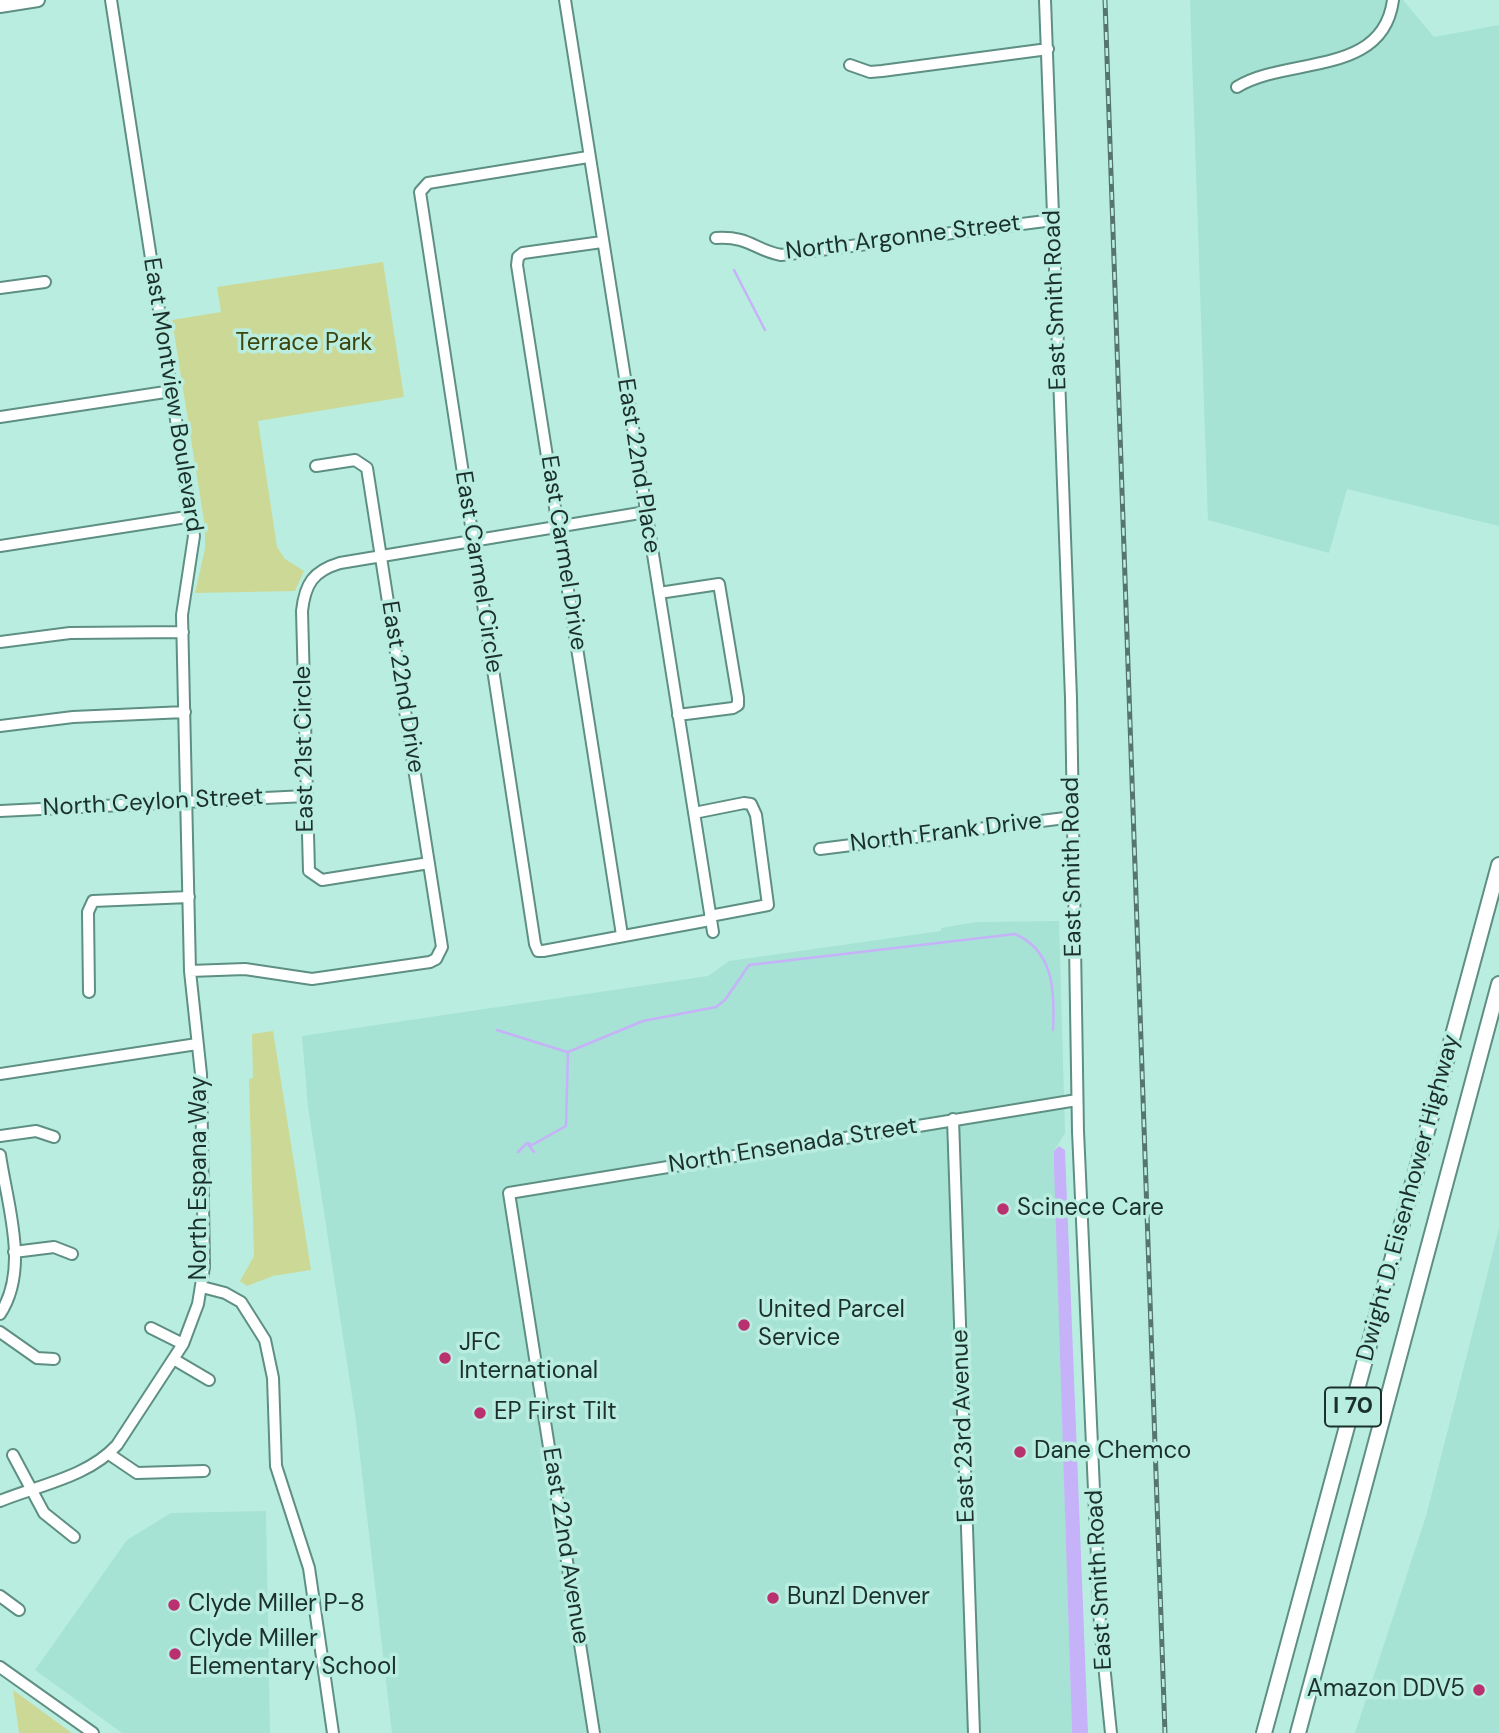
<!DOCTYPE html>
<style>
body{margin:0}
canvas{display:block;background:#b9ede0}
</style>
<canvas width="1499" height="1733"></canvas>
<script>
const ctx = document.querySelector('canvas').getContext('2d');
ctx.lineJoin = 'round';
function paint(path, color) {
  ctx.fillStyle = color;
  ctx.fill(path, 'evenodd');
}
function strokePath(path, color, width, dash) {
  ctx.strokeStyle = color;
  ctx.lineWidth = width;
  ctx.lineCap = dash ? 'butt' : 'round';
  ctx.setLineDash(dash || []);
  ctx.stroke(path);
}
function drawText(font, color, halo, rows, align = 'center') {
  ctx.font = font + ' "DM Sans",sans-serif';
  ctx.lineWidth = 7;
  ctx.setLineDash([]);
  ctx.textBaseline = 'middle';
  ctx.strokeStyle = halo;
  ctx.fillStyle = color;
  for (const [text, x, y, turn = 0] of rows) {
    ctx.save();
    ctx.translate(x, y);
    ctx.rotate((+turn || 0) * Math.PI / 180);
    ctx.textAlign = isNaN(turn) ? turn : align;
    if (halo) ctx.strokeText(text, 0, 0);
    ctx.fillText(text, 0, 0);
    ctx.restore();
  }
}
paint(new Path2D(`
 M1190 0H1403L1434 37 1499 25V526L1347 489 1329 553 1208 520Z
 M1059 921 1065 1133 1054 1151 1072 1733H392L356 1422 308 1107 302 1036 708 976 729 961 941 931V928L977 922Z
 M1499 1228V1733H1355L1426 1516Z
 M266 1511 270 1733H122L35 1670 127 1540 171 1513Z`), '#a6e3d4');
paint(new Path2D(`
 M383 262 404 397 258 421 277 547 285 559 304 571 295 591 195 593 205 549V527L172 320 221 312 217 287Z
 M273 1031 311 1270 273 1276 247 1286 240 1281 254 1256 249 1079 253 1078 252 1034Z
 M13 1690 72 1733H19Z`), '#ccd996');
paint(new Path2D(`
 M1059 1146 1065 1150 1088 1733H1072L1054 1167V1151Z`), '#c6b2f8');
strokePath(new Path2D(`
 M734 270 765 330
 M497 1030 567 1052
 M527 1143 534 1152
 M518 1152 527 1143 532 1145 566 1126 568 1052 643 1021 716 1007 725 1000 749 965 1015 934C1054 951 1055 992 1053 1030`), '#c6b2f8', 2.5);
const minor = new Path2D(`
 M565 0 713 932
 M1045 0 1071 698 1078 1131 1100 1625 1111 1733
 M850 65 870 72 882 71 1048 49
 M1237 87C1288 56 1383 77 1393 0
 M588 157 428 183 420 192 535 944 538 951H543L710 920
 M716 238C750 236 754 250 781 255L1053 220
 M602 242 523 253 518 257 517 265 622 935
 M0 288 45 282
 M0 417 172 391
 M0 546 193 516
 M659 593 719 584 738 698V705L733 708 678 715
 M0 642 70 633 183 632
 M0 726 73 717 185 712
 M0 811 306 796
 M694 813 744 803 751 804 756 815 768 905 710 916
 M820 849 1073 817
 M429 863 322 880 309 871 302 611C305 584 313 571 340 563L646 512
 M190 971 245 969 312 979 430 962 436 959 442 947 367 468 355 460 316 466
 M89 992 88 912 93 901 189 897
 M0 1074 197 1044
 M953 1119 974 1733
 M0 1136 36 1131 54 1137
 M0 1155C7 1204 30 1269 0 1314
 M14 1252 54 1247 72 1254
 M202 1287 225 1293 241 1302 265 1340 273 1378 276 1466 309 1568 333 1733
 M151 1328 183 1344
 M0 1332 37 1358 54 1359
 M175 1360 209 1380
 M109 1454 137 1473 204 1471
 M13 1455 44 1513 74 1537
 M0 1501C39 1485 88 1477 117 1445L183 1344 198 1304 204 1267 201 1074 190 971 182 615 194 536 111 0
 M0 1596 19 1610
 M0 1667 93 1733
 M594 1733 509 1193 1077 1100`);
const major = new Path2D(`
 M0 6 38 0`);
const highway = new Path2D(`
 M1264 1733 1499 865
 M1298 1733 1499 984`);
strokePath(minor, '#5e8f83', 14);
strokePath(major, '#5e8f83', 16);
strokePath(highway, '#5e8f83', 18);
strokePath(minor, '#fff', 10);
strokePath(major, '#fff', 12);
strokePath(highway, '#fff', 14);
const rail = new Path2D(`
 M1105 0 1165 1733`);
strokePath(rail, '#55756e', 5);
strokePath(rail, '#b9ede0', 2.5, [8]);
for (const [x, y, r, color] of [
 [1003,1209,7,"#ba316f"],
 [744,1325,7,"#ba316f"],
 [445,1358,7,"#ba316f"],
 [480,1413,7,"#ba316f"],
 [1020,1452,7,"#ba316f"],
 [773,1598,7,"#ba316f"],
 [174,1605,7,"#ba316f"],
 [175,1654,7,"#ba316f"],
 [1479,1690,7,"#ba316f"]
]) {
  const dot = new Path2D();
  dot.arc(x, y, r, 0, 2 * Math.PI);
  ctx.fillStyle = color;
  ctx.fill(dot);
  strokePath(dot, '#b9ede0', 2.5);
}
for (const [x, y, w] of [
 [1353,1407,56]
]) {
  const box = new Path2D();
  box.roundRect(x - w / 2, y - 19.5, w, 39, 5);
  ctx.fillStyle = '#b9ede0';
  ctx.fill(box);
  strokePath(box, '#1b302b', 2);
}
drawText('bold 23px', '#1b302b', null, [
 ["I 70",1353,1407]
]);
drawText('24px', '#1b302b', '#b9ede0', [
 ["North Argonne Street",903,238,-7],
 ["East Smith Road",1056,300,-92],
 ["East Montview Boulevard",172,395,81],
 ["East 22nd Place",638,466,81],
 ["East Carmel Drive",563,553,81],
 ["East Carmel Circle",478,572,81],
 ["East 22nd Drive",402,687,81],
 ["East 21st Circle",305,749,-91],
 ["North Ceylon Street",153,803,-3],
 ["North Frank Drive",946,833,-7],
 ["East Smith Road",1073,867,-91],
 ["North Ensenada Street",793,1146,-9],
 ["North Espana Way",200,1178,-90],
 ["Dwight D. Eisenhower Highway",1409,1198,-75],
 ["East 23rd Avenue",964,1426,-92],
 ["East 22nd Avenue",565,1546,81],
 ["East Smith Road",1100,1580,-93]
]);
drawText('24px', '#3d450c', '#b9ede0', [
 ["Terrace Park",304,344]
]);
drawText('24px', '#1b302b', '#b9ede0', [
 ["Scinece Care",1017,1209],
 ["United Parcel",758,1311],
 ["Service",758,1339],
 ["JFC",459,1344],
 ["International",459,1372],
 ["EP First Tilt",494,1413],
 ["Dane Chemco",1034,1452],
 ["Bunzl Denver",787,1598],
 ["Clyde Miller P-8",188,1605],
 ["Clyde Miller",189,1640],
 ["Elementary School",189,1668],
 ["Amazon DDV5",1465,1690,"right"]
], 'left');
</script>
